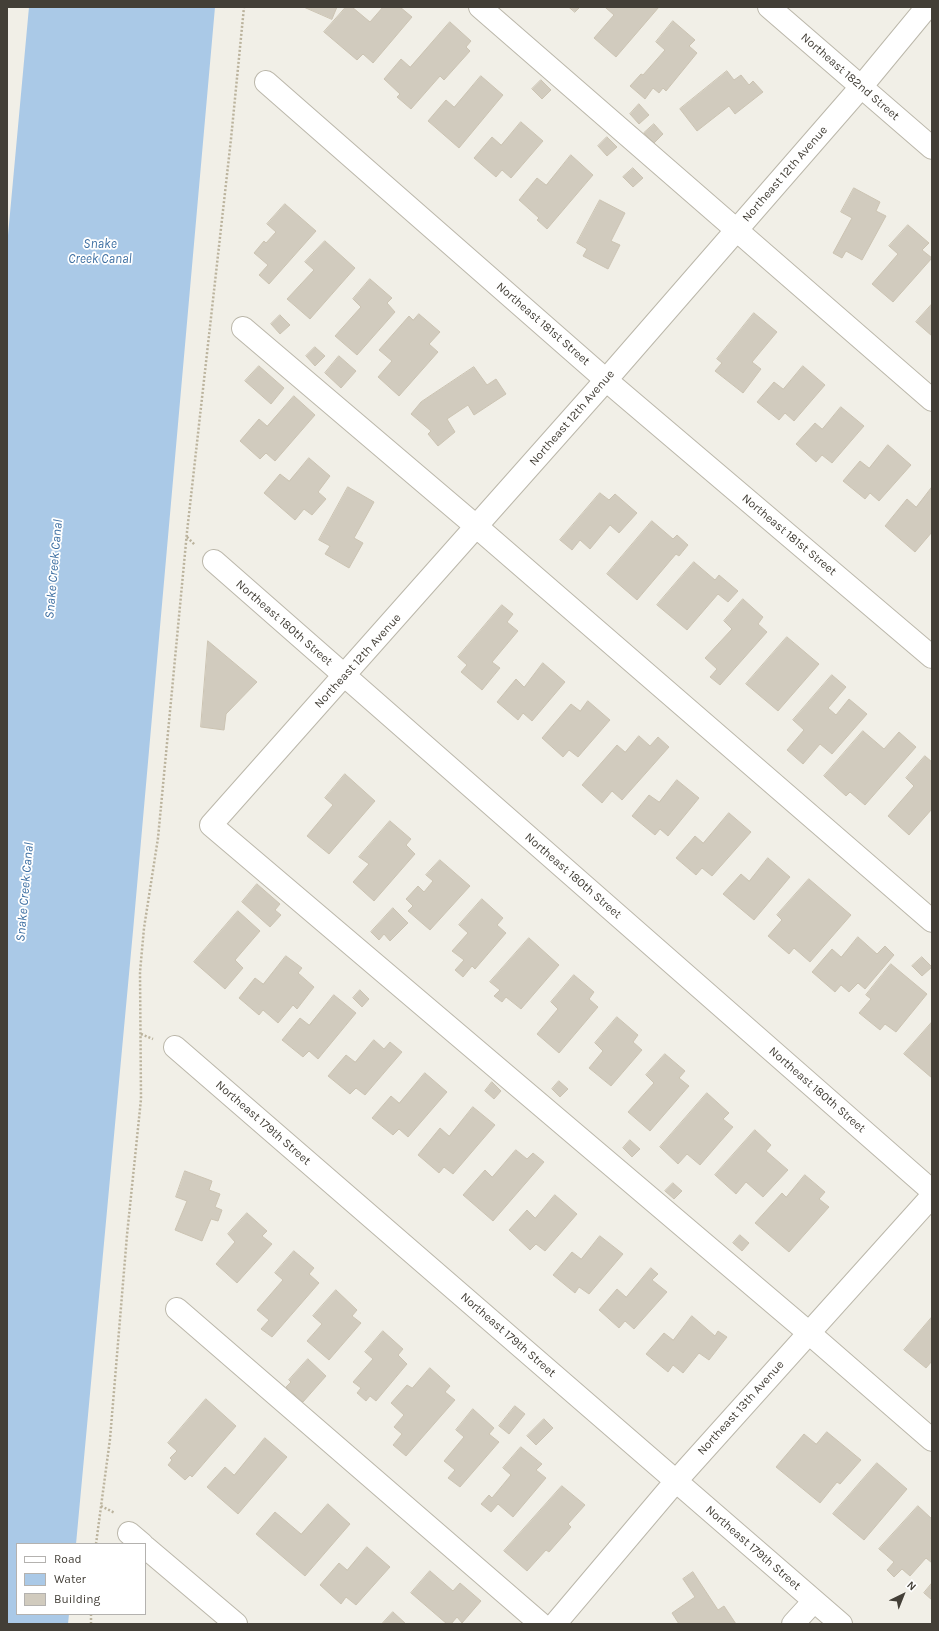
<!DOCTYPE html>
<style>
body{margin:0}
#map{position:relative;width:939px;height:1631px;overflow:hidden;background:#f1efe7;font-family:Karla,sans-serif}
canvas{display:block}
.frame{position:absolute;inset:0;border:8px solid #433f37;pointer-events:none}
.legend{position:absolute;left:16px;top:1543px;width:130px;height:72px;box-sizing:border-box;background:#fff;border:1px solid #b4b2af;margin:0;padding:5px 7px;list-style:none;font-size:12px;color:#433f37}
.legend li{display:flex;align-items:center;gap:8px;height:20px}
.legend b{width:20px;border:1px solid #b4b2af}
.north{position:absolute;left:883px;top:1575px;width:40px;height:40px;-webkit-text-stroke:3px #fff;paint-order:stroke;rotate:43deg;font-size:11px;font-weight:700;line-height:16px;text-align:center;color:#433f37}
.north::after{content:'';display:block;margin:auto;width:14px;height:18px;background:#433f37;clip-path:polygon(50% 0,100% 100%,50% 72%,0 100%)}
</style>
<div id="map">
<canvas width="939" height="1631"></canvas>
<div class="frame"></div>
<ul class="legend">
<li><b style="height:5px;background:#fff"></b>Road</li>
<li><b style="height:11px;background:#aac9e7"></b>Water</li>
<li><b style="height:11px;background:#d1cbbe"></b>Building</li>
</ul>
<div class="north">N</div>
</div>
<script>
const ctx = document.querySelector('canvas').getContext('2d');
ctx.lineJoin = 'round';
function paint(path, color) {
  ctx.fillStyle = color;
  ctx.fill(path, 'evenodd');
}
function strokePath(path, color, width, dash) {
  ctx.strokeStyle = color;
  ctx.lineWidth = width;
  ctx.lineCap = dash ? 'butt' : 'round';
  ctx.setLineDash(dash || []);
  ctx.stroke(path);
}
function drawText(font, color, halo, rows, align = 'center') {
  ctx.font = font + ' Karla,sans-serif';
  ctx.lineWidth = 3.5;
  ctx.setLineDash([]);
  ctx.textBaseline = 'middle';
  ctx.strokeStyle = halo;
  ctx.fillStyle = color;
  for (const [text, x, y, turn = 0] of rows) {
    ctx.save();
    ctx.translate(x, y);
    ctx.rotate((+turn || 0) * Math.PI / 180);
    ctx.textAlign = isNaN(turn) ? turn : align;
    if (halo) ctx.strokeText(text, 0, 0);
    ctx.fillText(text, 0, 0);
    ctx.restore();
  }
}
paint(new Path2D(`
 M29 7H215L133 931 76 1544H17V1614H69L68 1624H7V246Z`), '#aac9e7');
const building = new Path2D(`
 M304 7H337L332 19Z
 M346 7H352L370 22 383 7H400L412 17 373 63 363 54 357 60 324 32Z
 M569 7H580L575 12Z
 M607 7H659L616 57 594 38 614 15 606 8Z
 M673 21 695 40 689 46 697 53 666 91 663 88 659 93 653 88 645 99 630 86 641 74 643 75 665 50 656 42Z
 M450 22 471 41 466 47 470 51 444 80 440 76 411 109 397 97 400 94 384 79 401 59 410 67Z
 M727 71 734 80 741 75 749 85 753 81 763 92 735 114 729 106 697 131 680 109Z
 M481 76 503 95 459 148 428 121 446 100 454 107Z
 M541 80 551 90 542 99 532 89Z
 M639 104 649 115 639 124 630 114Z
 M521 122 543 141 511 178 502 170 496 177 474 158 492 137 501 145Z
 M654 124 663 134 654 143 644 133Z
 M607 137 617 147 607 156 598 146Z
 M571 155 593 175 547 229 537 220 539 218 519 200 537 178 546 185Z
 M633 168 643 178 633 187 623 177Z
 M854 188 880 202 876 211 886 216 862 260 846 251 842 258 833 253 852 218 841 212Z
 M600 200 625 213 611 241 620 245 608 269 583 256 587 249 577 243Z
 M285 204 316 231 269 284 259 275 268 265 254 253 264 241 266 243 276 232 267 224Z
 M908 225 929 243 922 250 932 258 893 302 872 284 898 254 889 246Z
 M325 241 355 268 310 319 287 299 314 270 305 262Z
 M370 279 392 298 387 303 395 312 357 355 335 336 361 307 353 299Z
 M932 304V336L916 322Z
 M754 313 777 332 752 362 761 369 743 393 715 371 722 363 717 359Z
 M419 314 440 332 429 344 438 352 399 396 378 377 392 361 379 350 409 316 413 320Z
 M280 315 290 325 280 334 271 324Z
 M315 347 325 356 315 366 306 356Z
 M339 356 356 371 341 388 325 373Z
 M259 366 284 388 271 404 245 381Z
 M803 366 825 385 794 421 785 413 779 420 757 402 774 382 783 389Z
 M474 367 487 385 496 379 506 394 474 415 468 405 447 419 455 432 438 446 428 434 431 431 411 414 421 402Z
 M294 396 315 415 275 461 266 453 260 459 240 441 259 419 267 426Z
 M841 407 864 426 832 463 822 455 816 462 796 444 815 423 822 429Z
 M888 445 911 465 879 501 870 493 865 499 843 481 860 461 869 468Z
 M309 458 330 476 318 492 326 499 312 515 304 509 295 520 264 493 280 474 289 481Z
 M348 487 374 502 354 538 363 543 349 568 325 554 330 546 319 540Z
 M932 487V532L915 552 885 526 907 499 916 507Z
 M600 493 609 500 615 494 637 513 619 533 610 525 590 549 580 540 572 550 560 540Z
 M652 521 673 539 677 535 688 545 679 556 676 554 637 600 607 574Z
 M694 562 715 580 719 575 738 591 728 602 718 594 687 630 657 605Z
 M743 599 763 617 758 624 767 632 720 685 710 677 717 669 705 658 732 629 724 621Z
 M502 605 513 614 507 622 518 631 492 662 500 668 482 690 461 672 467 665 458 657Z
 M787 637 819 664 778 711 746 684Z
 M208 641 257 682 226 714 224 730 201 727Z
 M543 663 565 682 532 721 523 713 518 720 497 702 516 679 524 687Z
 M832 675 846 687 828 708 836 715 849 699 867 714 832 754 820 744 803 764 787 750 804 730 793 720Z
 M588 701 610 720 578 757 569 750 563 757 542 738 571 704 580 711Z
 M863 731 884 749 899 732 916 747 865 805 850 792 846 796 824 776Z
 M639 736 650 746 658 737 669 747 622 800 612 791 602 803 582 785 617 745 625 752Z
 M925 756 932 762V809L909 835 888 816 914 786 906 778Z
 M345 774 375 801 329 854 307 836 333 805 325 798Z
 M677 780 699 798 668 836 660 829 655 835 632 816 649 795 659 802Z
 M729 813 751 832 712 876 702 868 696 875 676 858 695 836 703 843Z
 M390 821 411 839 406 845 415 854 374 901 353 882 369 864 359 857Z
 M768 858 790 877 754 920 723 894 741 874 749 881Z
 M440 860 470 886 430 930 408 911 413 906 406 899 418 886 424 892 433 881 426 875Z
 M809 879 851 915 810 962 794 948 789 954 768 936 782 920 777 915Z
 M257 884 280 904 275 910 281 915 270 927 242 902Z
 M482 899 503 918 497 925 506 933 475 969 472 966 463 977 455 970 464 960 452 951 468 933 459 925Z
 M393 908 408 923 390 941 384 934 379 940 371 932Z
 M238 911 260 931 235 960 243 968 225 989 194 962Z
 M858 937 877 954 885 946 894 955 865 989 858 983 849 992 841 985 835 992 812 972 832 949 841 957Z
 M529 938 559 965 521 1009 506 997 502 1002 494 996 500 990 490 982Z
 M286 956 302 968 298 973 314 987 297 1009 293 1005 278 1023 263 1010 259 1015 239 998 255 978 263 984Z
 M922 957 932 967 922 976 912 966Z
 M891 964 927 994 896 1032 885 1024 880 1030 859 1013 871 999 866 995Z
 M574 975 594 992 589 999 598 1007 559 1053 537 1034 558 1009 551 1002Z
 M360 990 369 999 362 1007 353 998Z
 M334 995 356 1013 318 1059 309 1051 303 1057 282 1040 300 1018 309 1025Z
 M617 1017 638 1035 633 1042 642 1050 611 1086 589 1068 603 1051 595 1043Z
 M932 1022V1078L904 1054Z
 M374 1040 384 1049 390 1042 402 1052 365 1095 356 1088 350 1094 328 1076 346 1055 355 1062Z
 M665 1054 685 1071 679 1078 689 1086 650 1131 628 1112 654 1083 646 1075Z
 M425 1073 447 1092 408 1137 399 1129 393 1135 372 1118 391 1096 399 1103Z
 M559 1081 568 1089 560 1097 552 1089Z
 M492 1082 501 1091 494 1099 485 1091Z
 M707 1093 729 1113 723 1119 733 1127 700 1165 687 1154 678 1164 660 1147Z
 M473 1107 495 1125 453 1174 444 1167 439 1173 418 1155 440 1128 449 1136Z
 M755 1130 771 1145 766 1151 788 1170 763 1197 746 1182 736 1194 715 1175Z
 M630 1140 640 1149 632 1157 623 1148Z
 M516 1150 527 1159 533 1153 544 1162 493 1221 463 1195 485 1170 492 1177Z
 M185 1171 212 1181 209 1190 220 1194 215 1207 222 1210 218 1221 211 1219 202 1241 175 1230 187 1201 176 1197Z
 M805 1175 825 1192 819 1199 829 1207 789 1252 755 1223 782 1193 786 1197Z
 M673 1183 682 1191 674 1199 665 1191Z
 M555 1195 577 1214 545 1251 536 1244 530 1250 509 1230 527 1210 535 1218Z
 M247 1213 267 1231 262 1236 272 1244 237 1283 216 1264 235 1242 228 1234Z
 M740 1235 749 1243 742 1251 733 1243Z
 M600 1236 623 1254 589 1294 579 1287 575 1293 553 1275 572 1252 581 1259Z
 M294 1251 314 1268 309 1274 319 1283 272 1337 261 1329 269 1320 257 1310 283 1280 275 1273Z
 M651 1268 658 1274 652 1280 667 1292 634 1329 625 1321 619 1328 599 1310 617 1289 626 1297Z
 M336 1290 357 1310 352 1316 361 1323 329 1360 307 1341 322 1324 313 1316Z
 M692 1316 715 1336 718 1331 727 1337 709 1360 699 1353 683 1373 673 1365 668 1372 646 1354 664 1333 673 1340Z
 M932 1317V1361L926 1368 904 1350Z
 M383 1331 403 1349 398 1355 407 1364 376 1401 370 1396 366 1401 357 1393 361 1388 353 1382 373 1359 365 1352Z
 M308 1359 326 1376 303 1402 286 1387 291 1382 289 1380Z
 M430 1368 450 1386 445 1392 455 1400 406 1456 393 1445 402 1434 394 1427 404 1415 391 1403 407 1385 412 1388Z
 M206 1399 236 1426 192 1477 190 1475 185 1480 168 1465 172 1460 170 1458 177 1451 168 1443Z
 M515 1406 525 1414 509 1434 499 1426Z
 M473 1409 494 1428 489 1434 499 1442 460 1487 448 1478 455 1470 444 1461 464 1437 456 1430Z
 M544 1419 553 1428 536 1445 527 1436Z
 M827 1432 861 1460 840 1484 837 1482 820 1503 776 1467 804 1434 816 1444Z
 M265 1438 287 1457 238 1514 207 1487 225 1467 234 1475Z
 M521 1447 542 1464 536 1470 546 1478 513 1517 498 1504 491 1512 481 1504 489 1495 492 1498 511 1475 503 1468Z
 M877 1463 907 1489 864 1540 833 1514Z
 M562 1486 585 1505 568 1524 571 1527 549 1552 546 1550 527 1571 504 1551Z
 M328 1504 350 1524 305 1576 256 1534 275 1512 301 1534Z
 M918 1506 932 1519V1563L926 1558 910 1576 902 1569 894 1577 887 1570 894 1562 879 1549Z
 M367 1547 390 1567 356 1605 346 1597 341 1604 320 1585 339 1563 347 1570Z
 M430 1571 453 1591 460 1583 481 1601 462 1623 457 1617 451 1624H447L411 1593Z
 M693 1572 718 1610 724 1606 736 1624H679L672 1613 695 1597 683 1579Z
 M932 1583V1600L924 1593Z
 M393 1612 406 1624H382Z`);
paint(building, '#d1cbbe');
strokePath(building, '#cbc3b2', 1);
const minor = new Path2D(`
 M480 7 932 400
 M769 7 932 148
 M927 7 861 87 606 380 211 825 809 1333 932 1440
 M266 82 606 380 932 657
 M243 328 477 527 932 921
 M214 561 932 1191
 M175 1047 841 1624
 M177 1309 541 1624
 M129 1533 142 1544
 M145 1547 236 1624
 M555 1624 676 1481 932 1196
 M793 1624 814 1601`);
strokePath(minor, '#bbb7aa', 24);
strokePath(new Path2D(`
 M187 537 195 545
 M141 1034 153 1039
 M101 1506 115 1513
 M96 1544 110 1439 127 1235 141 1099 140 972 144 928 158 838 187 532 231 139 244 7
 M91 1624V1614`), '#bbb39d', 2.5, [2, 2]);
strokePath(minor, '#fff', 22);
drawText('12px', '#433f37', '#fff', [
 ["Northeast 182nd Street",850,77,41],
 ["Northeast 12th Avenue",785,174,-49],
 ["Northeast 181st Street",543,324,41],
 ["Northeast 12th Avenue",572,418,-49],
 ["Northeast 181st Street",789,535,40],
 ["Northeast 180th Street",284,623,41],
 ["Northeast 12th Avenue",358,661,-48],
 ["Northeast 180th Street",573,876,41],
 ["Northeast 180th Street",817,1090,41],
 ["Northeast 179th Street",263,1123,41],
 ["Northeast 179th Street",508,1335,41],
 ["Northeast 13th Avenue",741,1408,-48],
 ["Northeast 179th Street",753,1548,41]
]);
drawText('italic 13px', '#3d6fa2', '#fff', [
 ["Snake",100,244],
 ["Creek Canal",100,259],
 ["Snake Creek Canal",54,569,-85],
 ["Snake Creek Canal",25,892,-85]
]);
</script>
